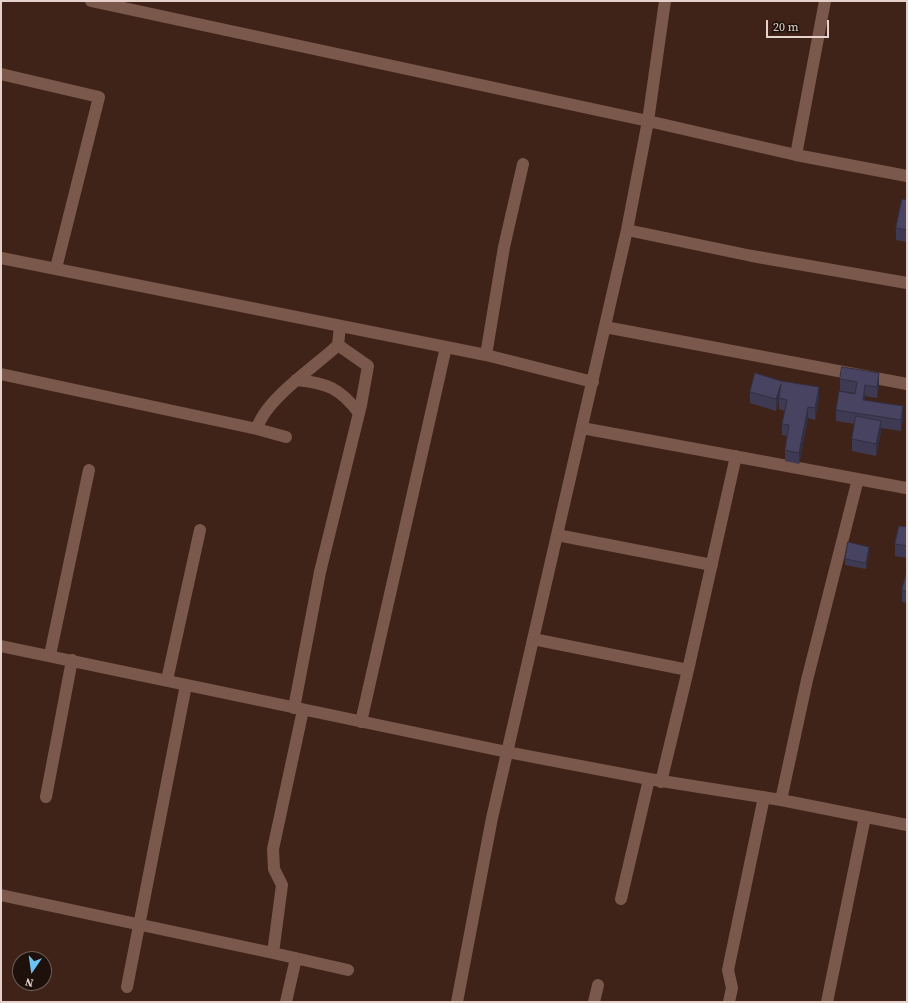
<!DOCTYPE html>
<style>
body{margin:0}
#map{position:relative;width:908px;height:1003px;overflow:hidden;background:#402318;font-family:"Source Serif 4",serif}
canvas{display:block}
.frame{position:absolute;inset:0;border:2px solid #e6d2ca;pointer-events:none}
.north{position:absolute;left:12px;top:951px;width:40px;height:40px;box-sizing:border-box;background:#1e110b;border:1px solid #6e5e57;border-radius:50%;rotate:193deg;font-size:11px;font-weight:700;line-height:16px;text-align:center;color:#e6d2ca}
.north::after{content:'';display:block;margin:auto;width:14px;height:18px;background:#6ec2f3;clip-path:polygon(50% 0,100% 100%,50% 72%,0 100%)}
.scale{position:absolute;left:766px;top:20px;width:63px;height:18px;box-sizing:border-box;border:2px solid #e6d2ca;border-top:0;padding-left:5px;font-size:12px;line-height:14px;white-space:nowrap;color:#e6d2ca;-webkit-text-stroke:3px #1e110b;paint-order:stroke}
</style>
<div id="map">
<canvas width="908" height="1003"></canvas>
<div class="frame"></div>
<div class="north">N</div>
<div class="scale">20 m</div>
</div>
<script>
const ctx = document.querySelector('canvas').getContext('2d');
ctx.lineJoin = 'round';
function strokePath(path, color, width, dash) {
  ctx.strokeStyle = color;
  ctx.lineWidth = width;
  ctx.lineCap = dash ? 'butt' : 'round';
  ctx.setLineDash(dash || []);
  ctx.stroke(path);
}
function paint(path, color) {
  ctx.fillStyle = color;
  ctx.fill(path, 'evenodd');
}
strokePath(new Path2D(`
 M91 1 648 121 796 155 907 176
 M1 74 99 97 56 268
 M796 155 825 1
 M627 230 752 256 907 283
 M1 258 486 355 593 382
 M605 327 907 384
 M486 355 504 247 523 164
 M1 374 257 429
 M296 380C327 383 340 388 359 413
 M582 428 906 488
 M286 437 257 429C264 400 316 366 338 345
 M557 535 712 565
 M533 639 688 670
 M1 646 507 752 649 779 781 800 907 825
 M50 655 89 470
 M167 680 200 530
 M294 708 320 572 361 405 368 366 338 345 340 326
 M303 710 273 849 274 869 282 885 273 953 348 970
 M361 722 446 347
 M661 782 688 670 736 456
 M46 797 72 660
 M781 800 807 680 858 479
 M1 895 273 953
 M621 899 649 779
 M127 987 186 685
 M286 1002 296 958
 M457 1002 492 818 627 230 648 121 665 1
 M594 1002 598 985
 M729 1002 732 988 728 970 764 797
 M827 1002 865 817`), '#7a594c', 12);
paint(new Path2D(`
 M907 200V242L896 240V228Z
 M840 379 879 384 877 398 865 396V400L903 418 901 431 881 428V432L876 456 852 451V439L855 424 836 421V410L855 393 840 391Z
 M750 392 819 398 815 420 808 418 799 464 785 461V450L787 436 782 435V424L785 411 779 409V401L776 411 750 403Z
 M907 527V558L895 556V544Z
 M869 553 866 569 845 565V559Z
 M907 571V603L902 602V590Z`), '#3e3a53');
paint(new Path2D(`
 M879 373V384L877 398V387Z
 M781 384 779 401 776 411V399Z
 M865 385V396L863 411V400Z
 M819 387V398L815 420V408Z
 M903 406V418L901 431V420Z
 M808 407V418L799 464V453Z
 M881 421V432L876 456V444Z
 M869 547V553L866 569V563Z`), '#322f43');
const building = new Path2D(`
 M902 199 907 200V230L896 228Z
 M842 367 879 373 877 387 865 385 863 400 903 406 901 420 836 410 839 391 855 394 857 382 840 379Z
 M755 373 781 381 819 387 815 408 808 407 799 453 785 450 789 425 782 424 787 400 779 398 781 384 776 399 750 392Z
 M856 416 881 421 876 444 852 439Z
 M899 526 907 527V546L895 544Z
 M848 542 869 547 866 563 845 559Z
 M907 571V592L902 590Z`);
paint(building, '#484360');
strokePath(building, '#322f43', 1);
</script>
